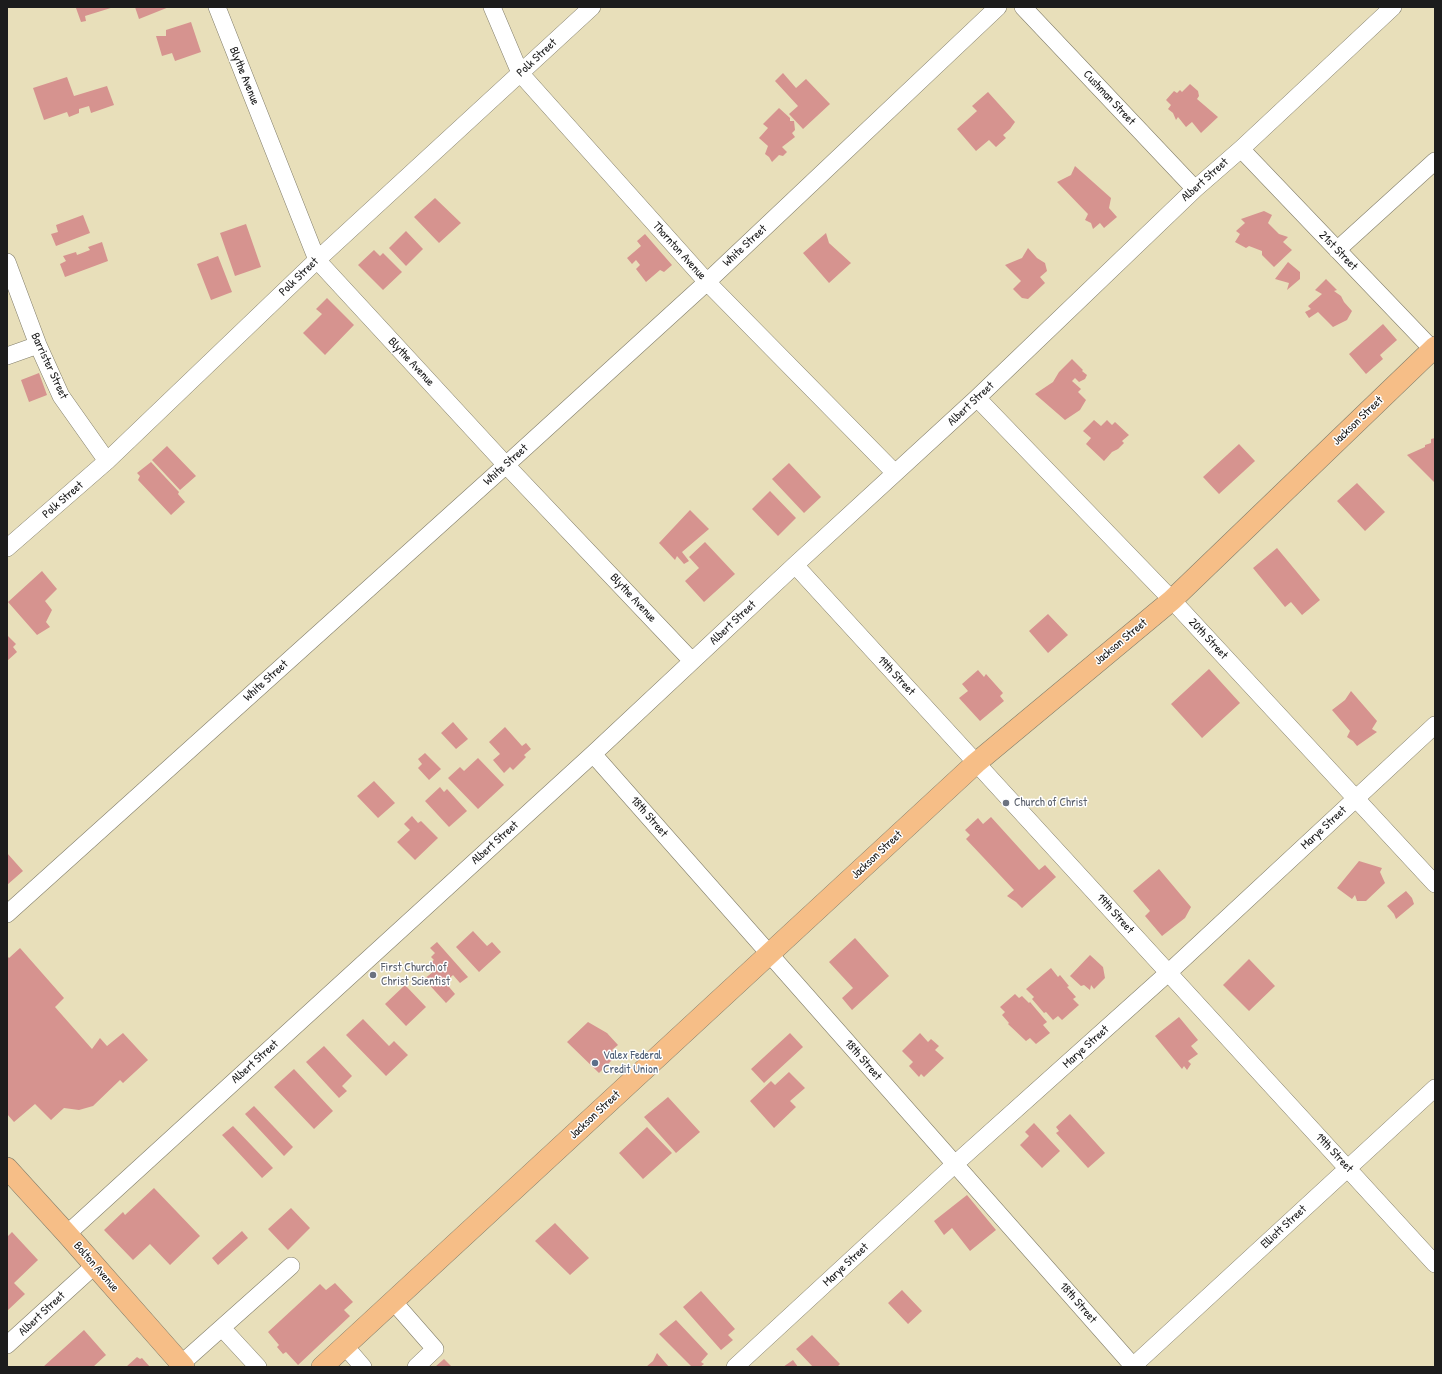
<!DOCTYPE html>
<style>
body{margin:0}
#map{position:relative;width:1442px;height:1374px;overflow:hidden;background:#e8dfba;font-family:"Patrick Hand",sans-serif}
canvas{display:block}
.frame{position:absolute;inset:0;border:8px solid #1c1c1c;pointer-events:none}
</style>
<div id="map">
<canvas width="1442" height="1374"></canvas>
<div class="frame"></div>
</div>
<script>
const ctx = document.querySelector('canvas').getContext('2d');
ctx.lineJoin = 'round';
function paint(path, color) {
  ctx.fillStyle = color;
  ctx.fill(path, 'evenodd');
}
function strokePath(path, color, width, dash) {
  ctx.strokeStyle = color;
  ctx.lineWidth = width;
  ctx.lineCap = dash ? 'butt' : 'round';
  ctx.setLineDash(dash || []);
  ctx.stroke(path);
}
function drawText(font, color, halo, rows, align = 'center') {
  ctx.font = font + ' "Patrick Hand",sans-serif';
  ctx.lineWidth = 3;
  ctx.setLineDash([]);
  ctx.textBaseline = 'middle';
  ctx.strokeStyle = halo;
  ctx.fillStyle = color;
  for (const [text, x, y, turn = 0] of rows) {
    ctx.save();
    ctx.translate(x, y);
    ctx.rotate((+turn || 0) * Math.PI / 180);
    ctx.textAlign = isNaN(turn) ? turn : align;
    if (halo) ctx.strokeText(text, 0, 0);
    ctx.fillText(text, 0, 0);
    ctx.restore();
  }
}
paint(new Path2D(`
 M78 7H114L85 16 86 21 81 22 76 8Z
 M135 7H169L139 19Z
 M191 22 201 52 175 61 172 53 162 56 156 36H166V30Z
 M783 73 796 88 806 79 830 104 803 129 789 114 798 106 775 81Z
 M67 77 74 96 107 86 114 105 91 113 89 106 79 109V113L69 117 67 112 44 120 33 88Z
 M1190 84 1198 91 1199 96 1197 99 1218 117 1201 133 1192 122 1186 127 1178 117 1176 120 1173 113 1168 109 1171 105 1166 100 1174 91 1177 93 1180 90 1182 92Z
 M988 92 1015 122 1010 129 1003 135 1006 138 996 147 989 140 976 151 957 129 977 111 972 106Z
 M779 108 790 118V121H794L795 130 792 133 795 137 782 147 787 152 783 156 779 155 772 162 769 157 765 154 768 146 759 138 768 128 763 124Z
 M1075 166 1111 198 1109 208 1117 217 1104 228 1100 223 1093 229 1091 223 1085 220 1088 214 1057 182 1071 175Z
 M435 198 461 223 439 243 414 217Z
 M1264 211 1272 215 1268 223 1279 234 1288 237 1283 242 1292 250 1274 267 1262 255V251L1249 246 1246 248 1235 242 1240 234 1236 231 1245 223 1241 219Z
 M83 215 90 233 56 246 51 234 58 232 56 225Z
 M246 224 261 267 235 276 220 233Z
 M406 231 423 249 406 266 389 248Z
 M826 233 829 243 851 263 829 283 803 253Z
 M645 234 672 265 664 272 660 270 646 282 636 269 640 265 636 260 632 264 627 258 641 246 637 241Z
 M102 242 108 261 65 277 60 264 66 261 63 256 76 252 77 255 90 250 88 247Z
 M1028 248 1037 258 1045 263 1047 271 1040 277 1045 283 1028 299 1022 298 1013 289 1021 281 1005 265 1022 258Z
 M374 250 380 256 383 253 402 272 383 290 358 265Z
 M218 256 232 292 211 300 197 264Z
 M1288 262 1300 272V279L1287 290 1289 283 1275 279Z
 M1326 279 1337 290 1334 291 1341 296 1344 302 1352 311 1347 320 1333 327 1318 312 1309 318 1305 312 1311 309 1308 306 1322 294 1315 290Z
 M327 298 354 325 325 355 303 333 322 314 316 309Z
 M1383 324 1397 340 1380 355 1383 359 1366 374 1349 354Z
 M1072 359 1083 370 1082 371 1087 375 1085 379 1079 382 1075 378 1072 381 1081 389 1078 392 1086 400 1080 410 1065 420 1035 394 1053 382 1059 372Z
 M39 373 47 395 29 402 21 380Z
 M1094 420 1101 426 1107 420 1112 425 1115 422 1129 435 1122 441 1124 443 1118 449 1112 452 1104 461 1086 444 1091 438 1083 431Z
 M1435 438V483L1407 455 1425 447V445L1431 443V439Z
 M1239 444 1255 461 1219 494 1203 477Z
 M167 446 196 476 180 490 152 460Z
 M151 462 179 492 178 494 185 502 171 515 138 480 140 476 137 473Z
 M789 463 821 497 804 513 772 479Z
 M1357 483 1385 512 1365 531 1337 501Z
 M770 491 796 518 778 536 752 509Z
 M690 510 709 529 682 552 689 561 684 564 677 556 675 560 659 543Z
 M705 542 735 574 704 602 685 581 699 568 689 557Z
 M1277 548 1320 600 1302 615 1291 602 1285 607 1253 568Z
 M42 571 57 589 45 601 52 610 46 622 50 627 37 635 8 602Z
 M1048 614 1068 635 1048 653 1029 631Z
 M7 635 16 644 13 647 17 652 7 661Z
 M1209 669 1240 703 1202 738 1171 704Z
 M978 670 984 677 986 674 1003 693 1000 696 1004 701 980 721 959 698 968 691 962 684Z
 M1351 691 1377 721 1372 729 1377 732 1357 746 1353 741 1347 737 1350 731 1332 710 1345 700Z
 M453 722 468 739 456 749 441 733Z
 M505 727 522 746 526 743 531 749 524 755 526 757 513 770 510 767 504 773 493 760 500 754 489 742Z
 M425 753 441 769 429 780 418 768 422 764 418 759Z
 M478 758 504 785 478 809 448 778 460 767 464 771Z
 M374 781 395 803 378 818 357 796Z
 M440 787 444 792 447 789 467 811 449 827 425 801Z
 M412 816 418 823 421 821 438 838 415 860 397 842 410 830 404 824Z
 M991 817 1039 870 1045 865 1056 877 1022 908 1016 902 1007 896 1014 890 966 839 970 835 965 830 978 818 983 824Z
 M7 853 23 871 7 885Z
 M1359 861 1382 868 1380 872 1385 883 1366 901H1357L1355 895 1352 899 1337 888Z
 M1159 869 1191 907 1185 918 1162 936 1145 916 1150 911 1133 891Z
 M1406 891 1412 898 1414 904 1396 919 1394 914 1387 906Z
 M473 931 487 946 492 942 501 952 479 972 456 947Z
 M855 938 889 976 852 1010 842 998 853 988 829 962Z
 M437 942 468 977 460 983 453 975 445 982 455 994 446 1003 424 979 433 972 427 965 434 960 431 957 435 953 430 948Z
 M20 948 64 998 55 1007 92 1049 100 1038 107 1046 123 1033 148 1060 123 1083 120 1080 93 1106 79 1110 64 1108 51 1120 35 1104 14 1122 7 1114V956L9 958Z
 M1090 955 1103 967 1105 978 1094 989 1091 985 1090 990 1084 985 1081 986 1070 976Z
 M1249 959 1275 986 1249 1011 1223 985Z
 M1051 968 1058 977 1060 975 1069 986 1067 987 1076 997 1073 999 1079 1005 1062 1020 1058 1016 1053 1020 1046 1012 1044 1013 1032 999 1034 997 1026 989Z
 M405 985 426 1007 406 1026 385 1004Z
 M1015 994 1019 998 1022 996 1029 1003 1030 1002 1047 1022 1043 1025 1050 1033 1036 1044 1030 1038 1026 1041 1008 1024 1009 1023 1002 1015 1005 1012 1000 1007Z
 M1179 1017 1198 1040 1191 1046 1198 1054 1188 1061 1191 1064 1187 1070 1184 1066 1182 1069 1155 1036Z
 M363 1019 389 1046 394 1041 408 1055 386 1076 346 1035Z
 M588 1022 607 1033 618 1045 612 1050 617 1055 599 1073 567 1042Z
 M790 1033 803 1047 764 1083 751 1069Z
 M920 1033 928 1042 931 1039 939 1046 935 1050 944 1058 924 1077 921 1074 919 1077 909 1066 913 1062 902 1051Z
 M324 1046 352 1076 342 1086 347 1091 339 1098 306 1062Z
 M294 1069 333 1111 314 1129 274 1087Z
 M789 1072 805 1088 790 1101 796 1107 774 1128 750 1101 771 1081 775 1085Z
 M668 1097 700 1132 676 1153 644 1117Z
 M254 1106 293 1147 284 1156 245 1114Z
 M1070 1114 1105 1153 1088 1168 1056 1133 1059 1131 1056 1127Z
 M1034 1123 1060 1151 1042 1168 1020 1145 1029 1136 1025 1132Z
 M233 1126 273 1168 262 1178 222 1135Z
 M647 1127 672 1153 643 1179 619 1153Z
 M154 1188 200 1236 170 1265 150 1244 133 1260 104 1230 123 1212 125 1215Z
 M967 1195 996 1230 970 1251 952 1228 944 1235 934 1221Z
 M291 1208 310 1228 288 1250 268 1229Z
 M555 1223 589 1258 570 1275 535 1241Z
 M242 1231 248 1238 218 1265 212 1258Z
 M12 1232 38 1260 14 1283 25 1294 7 1311V1237Z
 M335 1283 353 1302 344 1310 350 1316 298 1365 286 1352 283 1354 277 1347 279 1345 268 1332 320 1284 326 1290Z
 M902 1290 922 1311 908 1324 888 1303Z
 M701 1291 735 1329 728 1335 733 1340 721 1350 683 1307Z
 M676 1320 708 1354 701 1362 704 1364 700 1367H692L659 1334Z
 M84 1330 106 1355 93 1367H43Z
 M812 1335 840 1364 837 1367H813L796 1349Z
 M657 1353 669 1367H646L653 1361Z
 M137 1357 140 1359 142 1358 150 1367H126Z
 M444 1359 452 1367H435Z
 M793 1360 798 1367H783Z`), '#d6938f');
const minor = new Path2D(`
 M217 7 317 260 506 465 692 661
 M492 7 520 73 707 282 895 473
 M1023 7 1195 189
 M1241 149 1435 352
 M1337 250 1435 161
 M7 262 38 345 61 396 107 461
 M7 356 38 345
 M977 398 1172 600 1435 884
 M7 548 107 461 317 260 592 7
 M795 565 1435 1264
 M593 754 1134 1367
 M7 914 506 465 707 282 998 7
 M67 1234 593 754 795 565 977 398 1195 189 1241 149 1393 7
 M393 1301 435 1349 416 1367
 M222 1328 258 1367
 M7 1345 94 1266
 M345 1346 363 1367
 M181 1364 291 1266
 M735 1367 955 1164 1168 973 1435 725
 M1132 1367 1435 1088`);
const major = new Path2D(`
 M7 1168 67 1234 184 1367
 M322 1367 976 763 1172 600 1435 347`);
strokePath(minor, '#827e6b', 18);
strokePath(major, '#827e6b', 22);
strokePath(minor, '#fff', 17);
strokePath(major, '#f6be87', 21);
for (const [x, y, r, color] of [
 [1006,803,4,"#6b7280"],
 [373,975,4,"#6b7280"],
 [595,1063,4,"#5c6f8a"]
]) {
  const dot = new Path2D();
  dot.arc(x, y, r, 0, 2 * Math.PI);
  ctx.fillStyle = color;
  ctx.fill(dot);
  strokePath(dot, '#fff', 1.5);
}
drawText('12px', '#1c1c1c', '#fff', [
 ["Polk Street",537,58,-43],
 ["Blythe Avenue",244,76,68],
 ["Cushman Street",1109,98,47],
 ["Albert Street",1205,180,-42],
 ["White Street",745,246,-43],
 ["Thornton Avenue",679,251,48],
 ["21st Street",1338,251,46],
 ["Polk Street",299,277,-44],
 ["Blythe Avenue",411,362,47],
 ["Barrister Street",49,366,65],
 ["Albert Street",971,404,-43],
 ["Jackson Street",1358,421,-44],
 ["White Street",506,465,-42],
 ["Polk Street",63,500,-41],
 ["Blythe Avenue",633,598,47],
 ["Albert Street",733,623,-43],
 ["20th Street",1208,639,47],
 ["Jackson Street",1121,642,-40],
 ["19th Street",896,676,47],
 ["White Street",266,681,-42],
 ["18th Street",649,817,49],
 ["Marye Street",1324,828,-43],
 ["Albert Street",495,843,-42],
 ["Jackson Street",877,855,-43],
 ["19th Street",1115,914,48],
 ["Marye Street",1086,1047,-42],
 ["18th Street",863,1060,49],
 ["Albert Street",255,1062,-42],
 ["Jackson Street",595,1115,-43],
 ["19th Street",1334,1153,47],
 ["Elliott Street",1284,1227,-43],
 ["Marye Street",846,1265,-43],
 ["Bolton Avenue",96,1267,49],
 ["18th Street",1078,1303,49],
 ["Albert Street",42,1314,-43]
]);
drawText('12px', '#5b616d', '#fff', [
 ["Church of Christ",1014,803],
 ["First Church of",381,968],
 ["Christ Scientist",381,982]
], 'left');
drawText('12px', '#4e5e75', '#fff', [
 ["Valex Federal",603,1056],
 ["Credit Union",603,1070]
], 'left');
</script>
